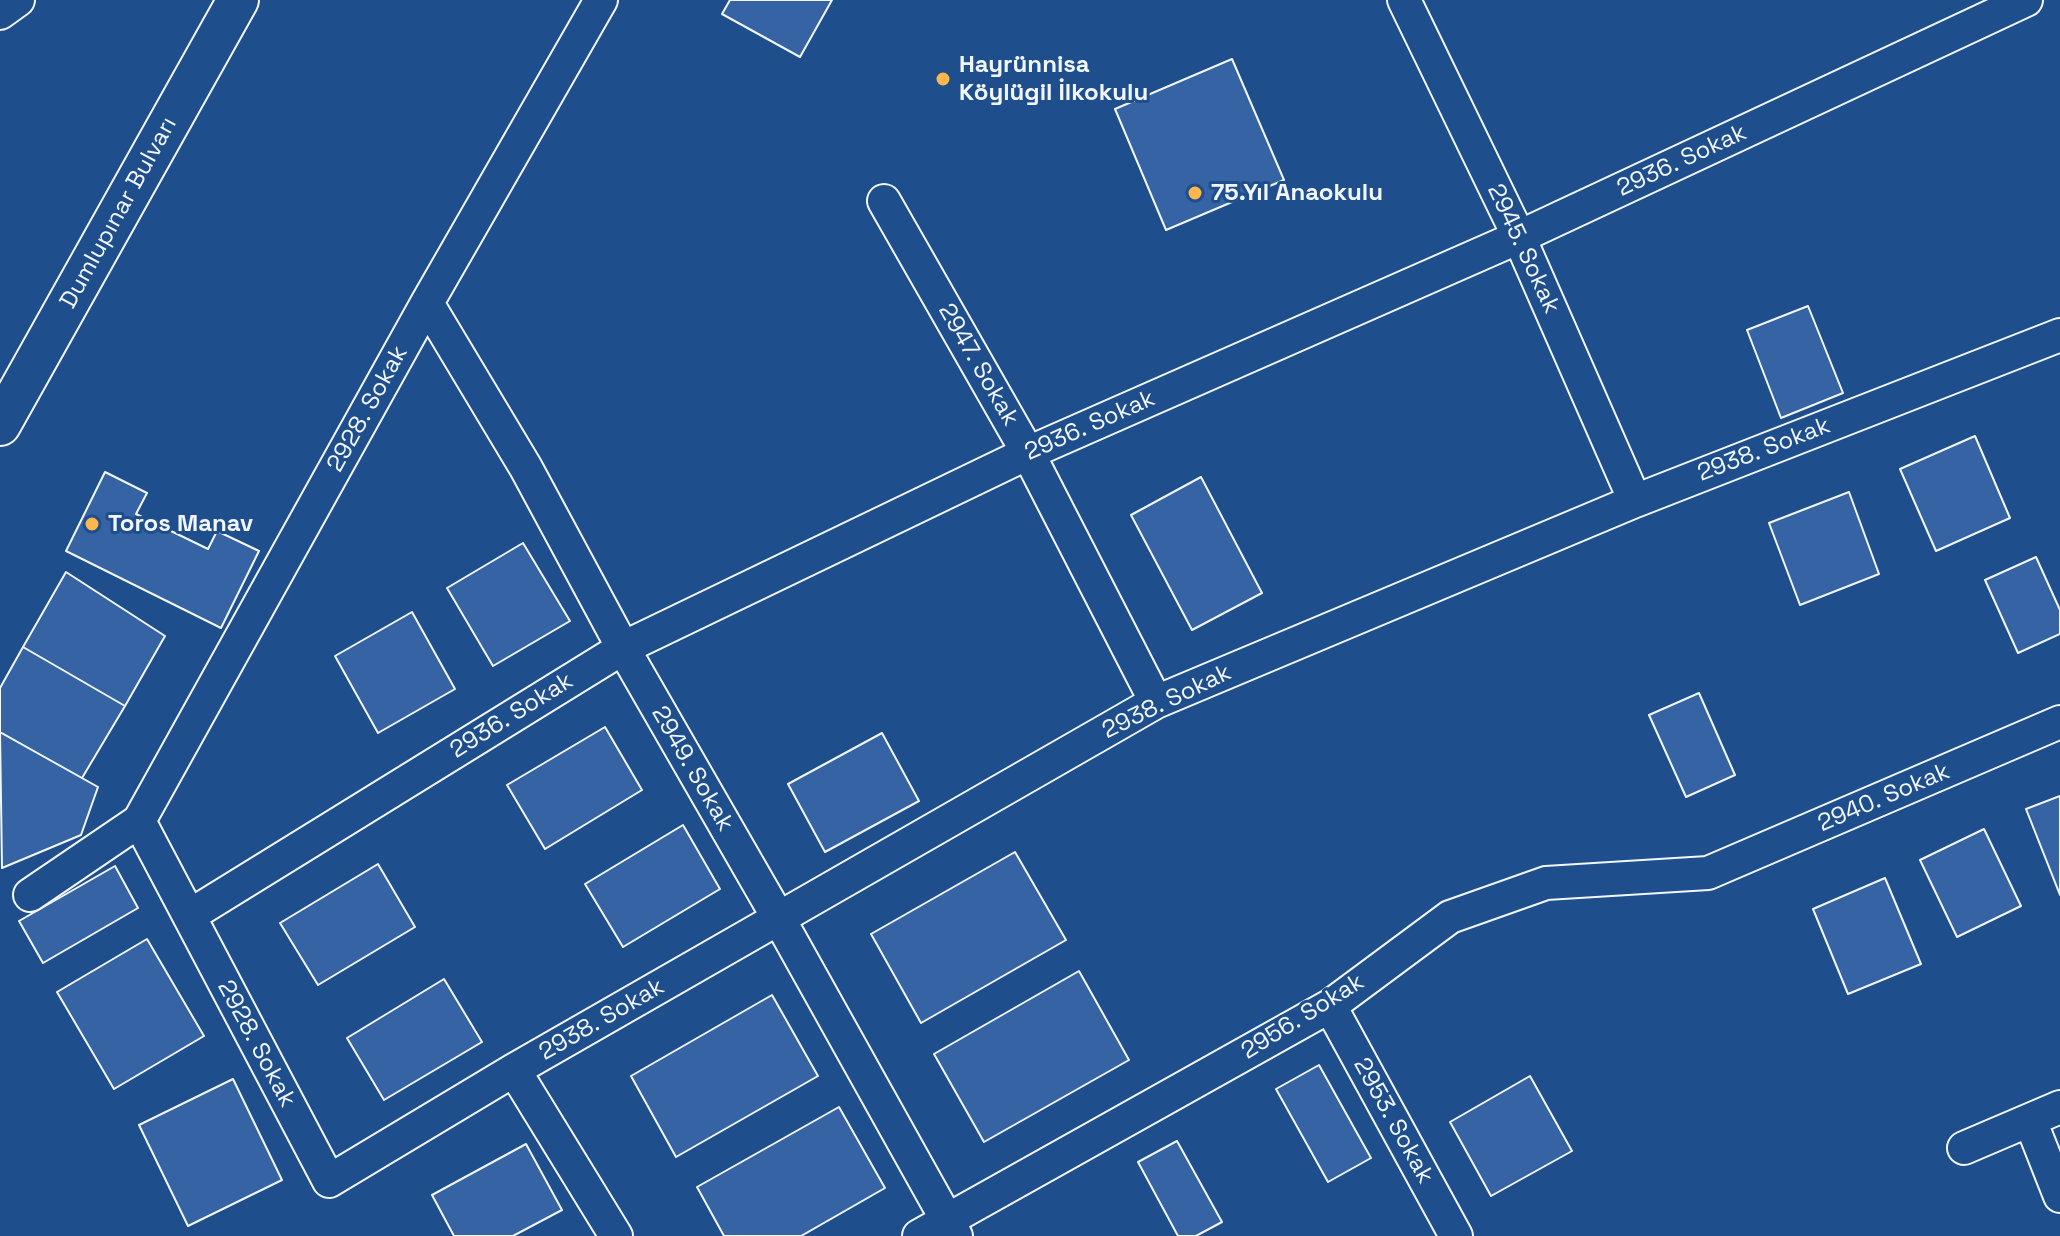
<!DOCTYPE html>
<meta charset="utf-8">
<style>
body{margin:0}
canvas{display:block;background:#1f4e8c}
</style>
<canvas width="2060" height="1236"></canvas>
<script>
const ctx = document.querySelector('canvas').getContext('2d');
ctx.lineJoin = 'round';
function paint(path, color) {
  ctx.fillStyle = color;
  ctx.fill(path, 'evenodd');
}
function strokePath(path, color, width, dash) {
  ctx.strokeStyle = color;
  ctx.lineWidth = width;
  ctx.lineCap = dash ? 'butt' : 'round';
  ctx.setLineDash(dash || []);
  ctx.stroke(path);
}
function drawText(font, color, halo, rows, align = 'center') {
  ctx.font = font + ' "Space Grotesk",sans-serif';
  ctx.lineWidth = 6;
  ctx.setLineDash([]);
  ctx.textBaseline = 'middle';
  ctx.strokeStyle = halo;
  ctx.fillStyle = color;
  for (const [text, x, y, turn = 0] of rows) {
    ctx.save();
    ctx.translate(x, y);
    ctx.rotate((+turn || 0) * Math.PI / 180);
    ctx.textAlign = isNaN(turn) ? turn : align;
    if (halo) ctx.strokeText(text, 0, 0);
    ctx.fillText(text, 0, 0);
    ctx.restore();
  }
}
const building = new Path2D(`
 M730 0H832L800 57 722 14Z
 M1232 59 1284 180 1166 230 1115 109Z
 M1808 306 1843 393 1781 418 1747 330Z
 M1975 436 2010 518 1936 551 1900 469Z
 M105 472 147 493 136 514 208 549 217 531 259 551 221 628 66 551Z
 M1201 477 1262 593 1192 630 1131 515Z
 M1849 492 1879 574 1800 605 1769 523Z
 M523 543 570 621 493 666 447 588Z
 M2036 557 2060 610V634L2018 653 1985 580Z
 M66 572 165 636 125 706 23 647Z
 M412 612 455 689 378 733 335 656Z
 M23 647 125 706 82 778 0 732V688Z
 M1699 693 1735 775 1686 797 1649 715Z
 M605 727 642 790 545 849 507 785Z
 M0 732 98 787 81 835 2 868Z
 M882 733 919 801 825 852 788 784Z
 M2060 796V895L2026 809Z
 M683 825 720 889 623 947 585 884Z
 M1984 829 2021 906 1957 937 1920 860Z
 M1015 852 1066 940 921 1023 871 934Z
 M378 864 415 927 318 985 280 923Z
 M115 866 138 908 43 963 19 921Z
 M1885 878 1921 964 1848 994 1813 909Z
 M147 939 204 1036 114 1089 57 992Z
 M1079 971 1129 1060 984 1142 934 1054Z
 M444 979 482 1042 384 1100 347 1038Z
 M772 995 818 1076 676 1157 631 1076Z
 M1319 1065 1371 1158 1328 1182 1276 1089Z
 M1530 1076 1572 1151 1491 1196 1450 1122Z
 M233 1079 282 1180 188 1226 139 1125Z
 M839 1107 885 1188 801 1236H724L697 1187Z
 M1177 1141 1222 1222 1196 1236H1178L1138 1162Z
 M526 1144 562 1210 513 1236H454L432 1195Z`);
paint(building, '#3563a3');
strokePath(building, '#f2f6ff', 2);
const minor = new Path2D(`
 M601 0 427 303 139 821 329 1181 514 1070 1156 702 1635 501 2060 335
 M1404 0 1519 237 1635 501
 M0 13 18 0
 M884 201 1028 453 1156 702
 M427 303 526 468 623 648 779 919 956 1236
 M30 895 139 821
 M189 916 623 648 1028 453 1519 237 2026 0
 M1330 1006 1456 1236
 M514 1070 616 1236
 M2030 1120 2060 1196
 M1964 1148 2060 1107
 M919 1236 1330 1006 1450 917 1546 883 1708 873 2060 722`);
const tertiary = new Path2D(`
 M0 425 238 0`);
strokePath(minor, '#f2f6ff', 36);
strokePath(tertiary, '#f2f6ff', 44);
strokePath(minor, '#1f4e8c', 32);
strokePath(tertiary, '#1f4e8c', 40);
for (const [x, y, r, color] of [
 [943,79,8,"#ffb74d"],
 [1195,193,8,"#ffb74d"],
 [92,524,8,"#ffb74d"]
]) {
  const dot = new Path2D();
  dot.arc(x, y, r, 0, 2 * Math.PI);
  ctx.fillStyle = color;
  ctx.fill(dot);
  strokePath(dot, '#1f4e8c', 3);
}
drawText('bold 24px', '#f2f6ff', '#1f4e8c', [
 ["Hayrünnisa",959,65],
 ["Köylügil İlkokulu",959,93],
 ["75.Yıl Anaokulu",1211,193],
 ["Toros Manav",108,524]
], 'left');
drawText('24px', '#f2f6ff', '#1f4e8c', [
 ["2936. Sokak",1682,161,-25],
 ["Dumlupınar Bulvarı",119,213,-61],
 ["2945. Sokak",1523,249,65],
 ["2947. Sokak",978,365,60],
 ["2928. Sokak",368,409,-61],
 ["2936. Sokak",1090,426,-24],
 ["2938. Sokak",1764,450,-21],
 ["2938. Sokak",1167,702,-26],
 ["2936. Sokak",512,716,-32],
 ["2949. Sokak",692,769,60],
 ["2940. Sokak",1884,798,-23],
 ["2956. Sokak",1303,1017,-32],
 ["2938. Sokak",602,1020,-30],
 ["2928. Sokak",256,1044,62],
 ["2953. Sokak",1393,1121,61]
]);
</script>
